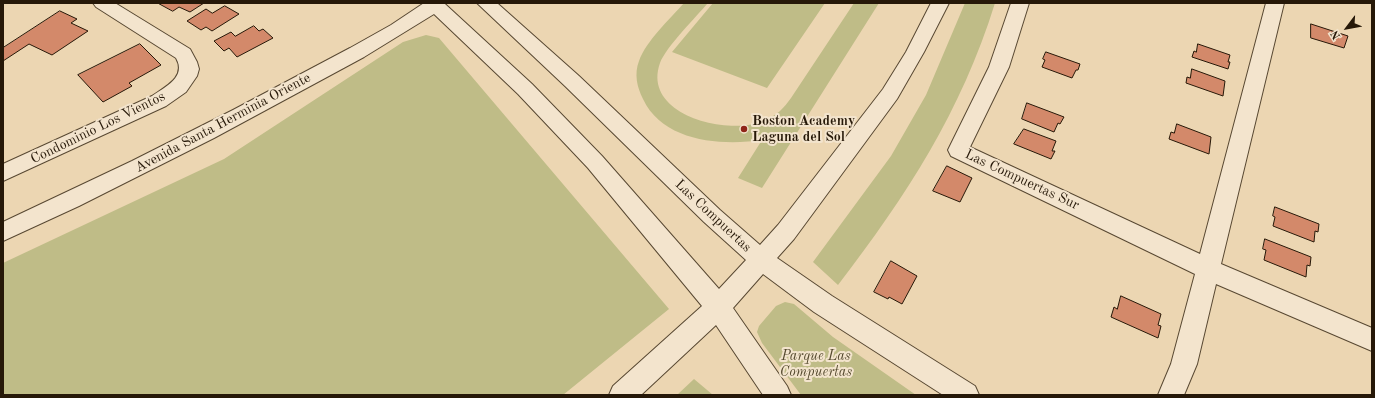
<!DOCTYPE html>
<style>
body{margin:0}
#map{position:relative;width:1375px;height:398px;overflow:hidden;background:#ecd6b2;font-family:"Old Standard TT",serif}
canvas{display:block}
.frame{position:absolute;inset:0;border:4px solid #261808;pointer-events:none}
.north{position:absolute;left:1327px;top:8px;width:40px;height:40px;-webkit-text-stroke:3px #f3e4cd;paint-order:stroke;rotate:238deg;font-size:11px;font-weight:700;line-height:16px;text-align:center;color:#261808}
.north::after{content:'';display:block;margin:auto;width:14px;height:18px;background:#261808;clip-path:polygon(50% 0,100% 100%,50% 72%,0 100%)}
</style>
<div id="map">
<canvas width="1375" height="398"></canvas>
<div class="frame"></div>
<div class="north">N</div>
</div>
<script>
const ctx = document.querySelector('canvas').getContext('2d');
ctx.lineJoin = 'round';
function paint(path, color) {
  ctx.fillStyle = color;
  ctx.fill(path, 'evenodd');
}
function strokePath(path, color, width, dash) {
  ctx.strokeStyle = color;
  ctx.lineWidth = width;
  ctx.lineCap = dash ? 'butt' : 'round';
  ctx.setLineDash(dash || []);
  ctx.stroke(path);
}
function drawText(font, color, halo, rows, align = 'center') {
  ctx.font = font + ' "Old Standard TT",serif';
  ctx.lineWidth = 4;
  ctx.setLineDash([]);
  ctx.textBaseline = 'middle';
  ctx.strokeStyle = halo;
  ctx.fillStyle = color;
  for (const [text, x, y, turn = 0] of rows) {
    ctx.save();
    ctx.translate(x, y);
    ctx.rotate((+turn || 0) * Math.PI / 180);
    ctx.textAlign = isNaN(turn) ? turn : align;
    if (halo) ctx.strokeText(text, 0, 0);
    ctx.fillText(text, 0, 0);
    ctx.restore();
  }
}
paint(new Path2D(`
 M684 3H708C696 17 666 47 660 63 641 116 731 137 766 120 777 115 784 108 791 98L854 3H879L762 188 738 178 762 140C722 146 663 142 643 99 637 87 634 74 639 61 646 41 670 19 684 3Z
 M713 3H825L767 88 672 52Z
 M965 3H995C961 112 907 195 838 285L813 262 891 156 926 95Z
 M426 35 439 38 669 309 563 395H3V263L224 159 403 42Z
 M785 302 794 304 833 337 916 395H801L762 343 757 332 759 326 776 306Z
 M694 379 713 395H677Z`), '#bfbc87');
const building = new Path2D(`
 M158 3H204L190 12 179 7 173 11Z
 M225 6 239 14 212 31 206 27 201 30 187 21 206 9 212 13Z
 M60 11 77 19 71 23 88 31 52 55 29 44 3 61V48Z
 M1311 24 1348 36 1344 48 1311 38Z
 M254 26 259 31 263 29 273 38 237 57 229 48 224 51 214 41 231 32 235 36Z
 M140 44 161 65 129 83 132 86 103 102 78 75Z
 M1198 44 1230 55 1228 62H1230L1228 69 1192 57 1194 51 1196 52Z
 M1046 52 1080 64 1078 70H1076L1072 78 1042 67 1045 60 1043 59Z
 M1192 69 1225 81 1223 96 1186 83 1187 77 1190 78Z
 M1027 103 1064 117 1060 124 1058 123 1054 132 1022 119Z
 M1177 124 1211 137 1209 154 1169 139 1171 132 1174 133Z
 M1024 129 1056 141 1052 151H1055L1051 159 1014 144Z
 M947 166 972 178 960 202 933 191Z
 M1275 207 1319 224 1318 232 1315 231 1314 242 1273 226 1275 217 1273 216Z
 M1265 239 1311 257 1310 266 1307 265 1306 277 1264 260 1266 250 1263 249Z
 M891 261 917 276 902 304 889 297 888 299 874 292Z
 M1121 296 1161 314 1158 325 1161 326 1158 338 1111 317 1114 307 1117 309Z`);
paint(building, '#d3896a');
strokePath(building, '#261808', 1);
const minor = new Path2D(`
 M93 3H115L190 49 197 62 199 69 197 76 186 92 166 106 3 181V164L152 96C165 87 187 77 176 58L96 7Z
 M424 3H446L445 4 532 84 602 156 719 289 746 260 704 222 565 86 477 3H497L579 76 720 210 760 245 778 225 883 89 906 52 931 3H949L924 52 897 99 794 239 777 258 832 296 975 386 979 395H943L814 312 763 274 733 308 787 386 791 395H763L716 325 641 395H609L613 386 702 306 588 168 518 94 434 14 364 57 214 138 79 206 3 241V222L132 161 233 110 350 48 391 25Z
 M1011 3H1029L1009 67 970 147 1200 254 1266 3H1284L1221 264 1372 328V351L1216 284 1197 364 1184 395H1158L1171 364 1195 274 951 156 948 150 989 67Z`);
strokePath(minor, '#584832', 2);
paint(minor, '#f3e4cd');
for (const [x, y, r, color] of [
 [744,129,4,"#8f2418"]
]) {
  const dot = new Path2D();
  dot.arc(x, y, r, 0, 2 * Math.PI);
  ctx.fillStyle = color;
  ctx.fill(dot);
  strokePath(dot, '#f3e4cd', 1.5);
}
drawText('bold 14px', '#261808', '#f3e4cd', [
 ["Boston Academy",752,121],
 ["Laguna del Sol",752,137]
], 'left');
drawText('14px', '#261808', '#f3e4cd', [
 ["Avenida Santa Herminia Oriente",223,123,-28],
 ["Condominio Los Vientos",98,128,-26],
 ["Las Compuertas Sur",1022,180,25],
 ["Las Compuertas",713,216,43]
]);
drawText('italic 14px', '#54492e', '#f3e4cd', [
 ["Parque Las",816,356],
 ["Compuertas",816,372]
]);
</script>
